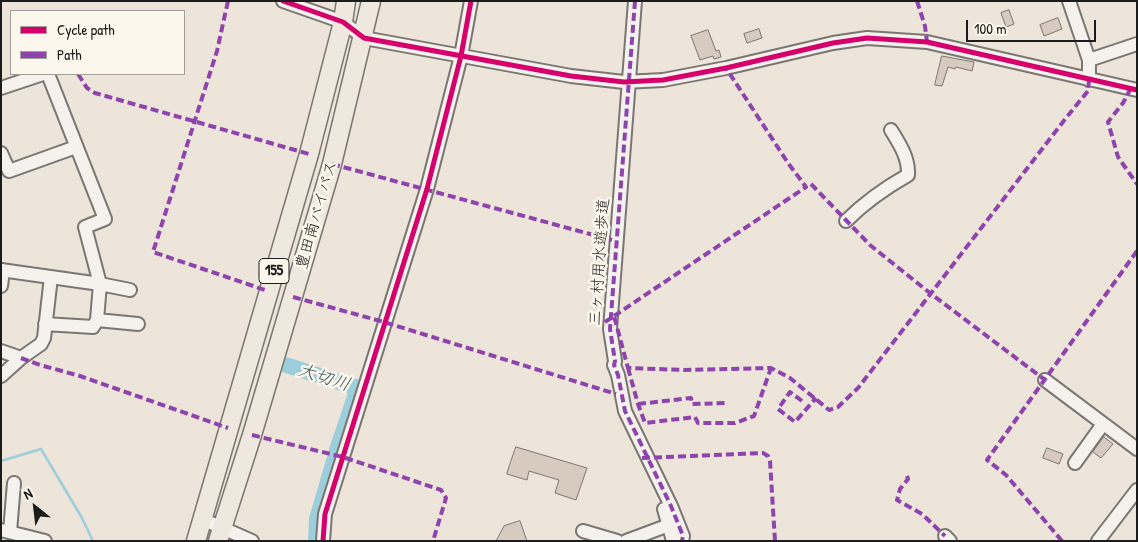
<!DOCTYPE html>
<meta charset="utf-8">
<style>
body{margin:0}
#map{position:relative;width:1138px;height:542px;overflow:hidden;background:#ede4da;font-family:"Patrick Hand",sans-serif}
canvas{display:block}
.frame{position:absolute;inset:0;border:2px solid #1c1c1c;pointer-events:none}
.legend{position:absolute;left:10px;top:10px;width:175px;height:65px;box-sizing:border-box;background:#fbf7ec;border:1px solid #a29f99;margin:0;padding:6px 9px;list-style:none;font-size:15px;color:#1c1c1c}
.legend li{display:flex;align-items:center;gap:10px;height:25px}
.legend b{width:25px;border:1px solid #a29f99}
.north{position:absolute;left:10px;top:482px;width:50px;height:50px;-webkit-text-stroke:4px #fbf7ec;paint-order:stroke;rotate:331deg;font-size:14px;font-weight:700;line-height:20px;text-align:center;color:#1c1c1c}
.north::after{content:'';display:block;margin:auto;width:18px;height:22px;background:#1c1c1c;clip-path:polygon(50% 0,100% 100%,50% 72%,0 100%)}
.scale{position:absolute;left:966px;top:20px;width:130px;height:22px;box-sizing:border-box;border:2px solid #1c1c1c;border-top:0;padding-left:6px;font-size:15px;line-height:18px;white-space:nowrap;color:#1c1c1c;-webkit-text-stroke:4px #fbf7ec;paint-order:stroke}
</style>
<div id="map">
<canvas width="1138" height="542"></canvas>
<div class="frame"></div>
<ul class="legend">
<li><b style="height:6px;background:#d6006c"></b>Cycle path</li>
<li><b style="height:6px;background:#8e44ad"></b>Path</li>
</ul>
<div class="north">N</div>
<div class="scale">100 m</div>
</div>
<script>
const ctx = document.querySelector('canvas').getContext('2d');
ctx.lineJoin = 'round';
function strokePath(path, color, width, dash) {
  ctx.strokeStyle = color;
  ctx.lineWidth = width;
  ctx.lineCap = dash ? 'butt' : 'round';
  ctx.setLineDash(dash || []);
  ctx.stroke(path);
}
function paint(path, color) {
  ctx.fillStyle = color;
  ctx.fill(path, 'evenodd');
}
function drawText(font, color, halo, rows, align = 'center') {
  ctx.font = font + ' "Patrick Hand","Klee One",sans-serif';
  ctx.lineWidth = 5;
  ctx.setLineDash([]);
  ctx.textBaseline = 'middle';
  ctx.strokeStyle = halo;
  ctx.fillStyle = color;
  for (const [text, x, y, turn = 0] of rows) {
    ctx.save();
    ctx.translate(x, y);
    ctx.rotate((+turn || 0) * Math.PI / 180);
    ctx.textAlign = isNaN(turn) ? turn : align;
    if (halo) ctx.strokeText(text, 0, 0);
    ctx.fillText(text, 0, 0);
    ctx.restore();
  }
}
strokePath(new Path2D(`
 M1 461 41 449 82 518 93 541`), '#9dcedb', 2.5);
strokePath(new Path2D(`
 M286 365 358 388 337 450
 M316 541 317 519 334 461`), '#9dcedb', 16);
const building = new Path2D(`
 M1009 10 1014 24 1006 27 1001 13Z
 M1058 18 1062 29 1044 36 1040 25Z
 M759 29 762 38 747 43 744 34Z
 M708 30 716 51 719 50 721 57 714 59 713 56 700 60 691 36Z
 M942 56 974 62 972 71 956 67 955 69 948 67 942 86 935 85Z
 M1104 437 1113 444 1101 458 1093 452Z
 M516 447 587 468 576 500 555 493 559 480 529 471 527 480 507 474Z
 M1047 448 1063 454 1059 464 1043 458Z
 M520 521 527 541H496L504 526Z`);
paint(building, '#d7cbc0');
strokePath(building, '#7a7672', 1);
const minor = new Path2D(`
 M283 1 343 22 364 38 571 76 624 82 663 80 726 68 833 43 867 38 927 42 1137 90
 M635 1 610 329 615 361 614 365 618 375 625 411 671 506 683 536 682 541
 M1069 1 1089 60V80
 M1089 60 1137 44
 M1 88 43 74
 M1 153 9 171 76 147
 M846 221C865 202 885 188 908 175 909 158 900 145 891 130
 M1 270 100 284 85 227 105 219 48 74
 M1 286 3 270
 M97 320 138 324
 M45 324 93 327 97 320 100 284 130 290
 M1 351 21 358
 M1 376 21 358 41 344 44 338 51 277
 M1045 380 1137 449
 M1075 463 1103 424
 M664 509 673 541
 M202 519 252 541
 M1 530 45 541
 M583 531 617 541
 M10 532 14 483
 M945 536 950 541
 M323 541 325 514 427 189 461 56 471 1
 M626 541 669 525
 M1098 541 1137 490`);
const highway = new Path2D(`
 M196 541 309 154 343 22 346 1
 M218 541 252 435 332 164 371 1`);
strokePath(minor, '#7a7672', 16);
strokePath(highway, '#7a7672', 21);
strokePath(minor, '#f5f2ee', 12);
strokePath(highway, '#eee8de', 18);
strokePath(new Path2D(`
 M228 1 217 51 153 252 268 291
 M635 1 610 329 615 361 614 365 618 375 625 411 671 506 683 536 682 541
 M917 1 925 26 927 42
 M78 74 87 88 95 93 309 154
 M1131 88 1123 103 1108 122 1118 157 1137 184
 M332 164 612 240
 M811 184 870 245 930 293 1045 380
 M293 297 384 322 616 394
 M614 316 806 187 788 163 726 68
 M605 322 614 316 628 368 684 370 771 368 790 378 829 410 838 407 858 388 1066 118 1088 91 1089 80
 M21 358 40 365 80 376 228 428
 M628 368 638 404 645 423 695 417 698 423H735L754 416 771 368
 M802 401 790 392 778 409 795 422 816 398
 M638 404 691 398 692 404 726 403
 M252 435 343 457 441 490 446 498 433 541
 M642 458 763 453 768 456 770 461 775 541
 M907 476 908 479 900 489 897 500 922 514 945 536
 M1062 541 1006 475 987 460 1137 251`), '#8e44ad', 4, [8, 4]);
strokePath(new Path2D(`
 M283 1 343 22 364 38 571 76 624 82 663 80 726 68 833 43 867 38 927 42 1137 90
 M323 541 325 514 427 189 461 56 471 1`), '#d6006c', 5);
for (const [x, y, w] of [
 [274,271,30]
]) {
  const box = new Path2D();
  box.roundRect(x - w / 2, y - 12.5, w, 25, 4);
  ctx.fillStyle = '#fbf7ec';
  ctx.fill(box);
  strokePath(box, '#1c1c1c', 1);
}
drawText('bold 15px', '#1c1c1c', null, [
 ["155",274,271]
]);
drawText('16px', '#1c1c1c', '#fbf7ec', [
 ["豊田南バイパス",317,215,-74],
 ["三ヶ村用水遊歩道",600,262,-86]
]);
drawText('italic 18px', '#3d575f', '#fbf7ec', [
 ["大切川",324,378,18]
]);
</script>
